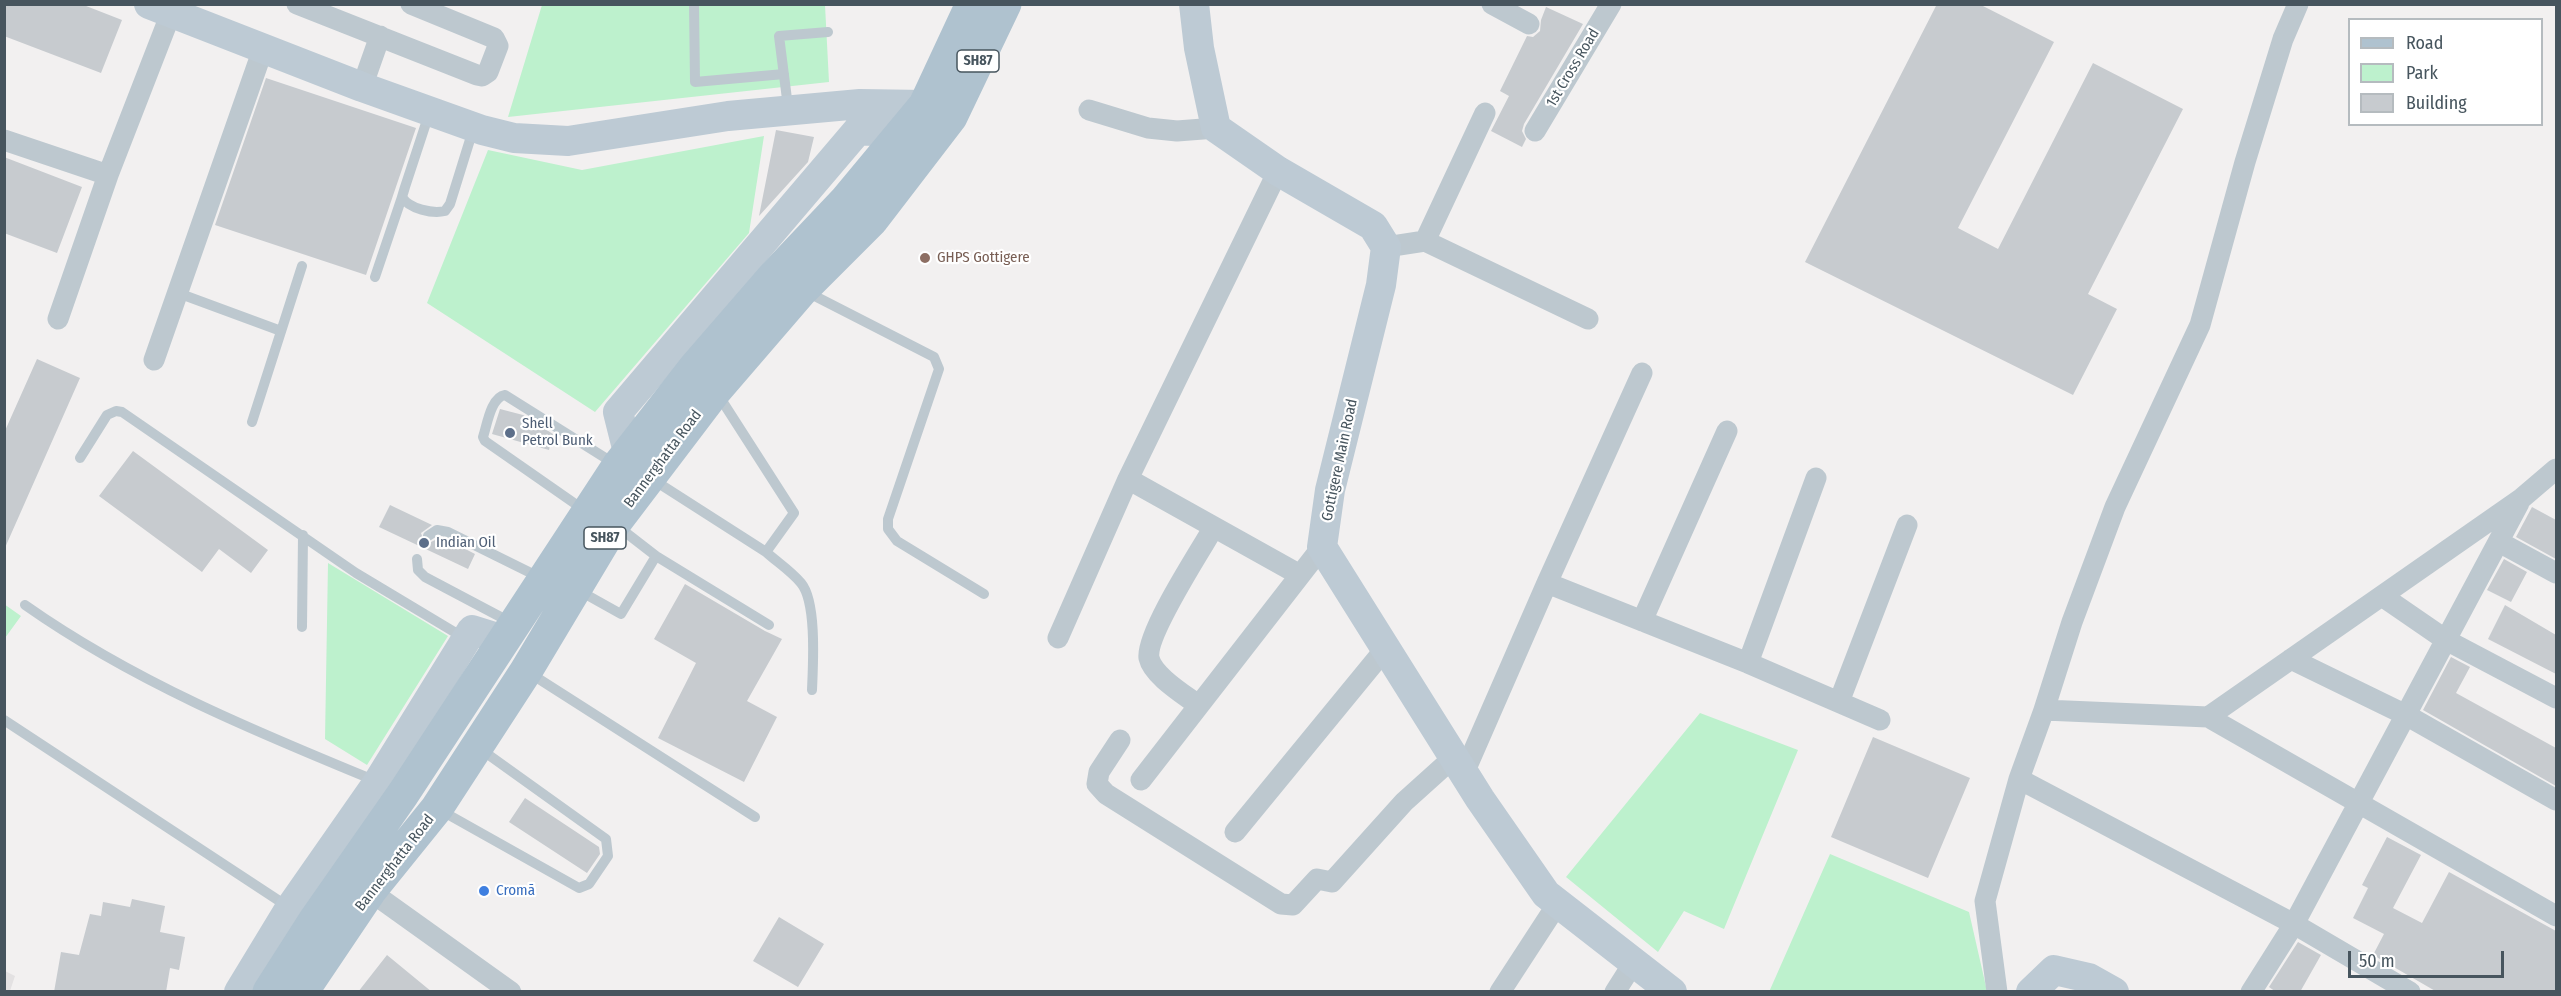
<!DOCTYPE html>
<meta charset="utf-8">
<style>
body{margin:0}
#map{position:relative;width:2561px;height:996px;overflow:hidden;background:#f2f0f0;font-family:"Fira Sans Condensed",sans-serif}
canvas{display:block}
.frame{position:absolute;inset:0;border:6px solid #47555e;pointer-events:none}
.legend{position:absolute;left:2348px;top:18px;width:195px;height:108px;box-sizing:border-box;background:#fff;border:2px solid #b5bbbf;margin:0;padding:8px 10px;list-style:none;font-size:18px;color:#47555e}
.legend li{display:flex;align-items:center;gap:12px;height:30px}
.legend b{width:30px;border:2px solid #b5bbbf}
.scale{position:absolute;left:2348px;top:951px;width:156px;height:27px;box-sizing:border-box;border:3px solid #47555e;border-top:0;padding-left:8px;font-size:18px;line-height:21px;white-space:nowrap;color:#47555e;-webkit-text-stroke:4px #fff;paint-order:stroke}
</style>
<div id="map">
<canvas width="2561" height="996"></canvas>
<div class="frame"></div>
<ul class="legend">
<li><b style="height:8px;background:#afc2cf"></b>Road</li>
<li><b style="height:16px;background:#bdf1cd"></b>Park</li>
<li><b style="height:16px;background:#c7cbcf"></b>Building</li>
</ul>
<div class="scale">50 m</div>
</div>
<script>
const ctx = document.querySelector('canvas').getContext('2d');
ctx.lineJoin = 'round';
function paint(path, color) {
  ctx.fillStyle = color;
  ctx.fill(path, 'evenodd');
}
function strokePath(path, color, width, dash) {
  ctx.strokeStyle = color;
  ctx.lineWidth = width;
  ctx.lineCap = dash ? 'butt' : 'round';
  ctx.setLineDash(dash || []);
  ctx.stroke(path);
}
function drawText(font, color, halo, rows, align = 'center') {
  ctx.font = font + ' "Fira Sans Condensed",sans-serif';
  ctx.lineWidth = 4.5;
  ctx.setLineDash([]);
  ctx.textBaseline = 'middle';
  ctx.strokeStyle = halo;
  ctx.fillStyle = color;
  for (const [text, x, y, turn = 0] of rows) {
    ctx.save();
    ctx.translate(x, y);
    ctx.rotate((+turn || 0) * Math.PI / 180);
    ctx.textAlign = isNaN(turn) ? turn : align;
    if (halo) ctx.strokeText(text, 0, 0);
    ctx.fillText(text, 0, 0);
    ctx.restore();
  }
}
paint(new Path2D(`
 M5 971 15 976 10 991H5Z`), '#e3e1e2');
paint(new Path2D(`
 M542 5H825L829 82 508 117Z
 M764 136 749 233 595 412 427 303 488 150 582 170Z
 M328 563 448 636 367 765 325 739Z
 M4 604 21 616 5 638H4Z
 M1700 713 1798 750 1724 929 1684 911 1658 952 1566 877Z
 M1830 854 1969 912 1987 991 1769 992Z`), '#bdf1cd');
paint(new Path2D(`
 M4 4H81L122 20 101 73 4 36Z
 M1937 4H1979L2054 42 1958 228 1998 249 2093 63 2183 109 2088 294 2117 309 2073 395 1805 262Z
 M1546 7 1583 24 1524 124 1522 131 1526 139 1522 147 1491 131 1509 96 1500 91 1527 36 1533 37 1540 31 1541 20Z
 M266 78 416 128 366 275 215 225Z
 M776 130 814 137 808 162 759 216Z
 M4 157 82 187 57 253 4 233Z
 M37 359 80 378 4 550V433Z
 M500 409 523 415 553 434 549 450 492 434Z
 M133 451 268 550 251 573 219 549 202 572 99 496Z
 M390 505 432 525 421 533 424 542 429 543 439 538 446 539 475 554 468 569 379 527Z
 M2532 507 2556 520V559L2516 537Z
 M2504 559 2527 572 2511 602 2487 590Z
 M685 584 765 631 782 639 747 701 777 717 744 782 658 738 696 663 654 639Z
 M2505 605 2556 635V674L2488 639Z
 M2451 657 2470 667 2456 693 2556 748V786L2423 710Z
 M1873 737 1970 778 1928 878 1831 837Z
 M525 798 599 847 600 854 587 873 509 822Z
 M2387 837 2421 855 2393 908 2422 923 2449 872 2556 931V992H2437L2373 955 2384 934 2353 918 2368 888 2362 885Z
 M132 899 165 906 160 932 185 937 179 970 170 968 166 992H54L61 952 79 955 90 914 101 916 103 902 130 907Z
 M779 917 824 944 798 987 753 961Z
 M2298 942 2321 955 2300 992H2276L2269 987Z
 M387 955 432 992H358Z`), '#c7cbcf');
strokePath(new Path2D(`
 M694 4 695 82 784 74
 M788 107 779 36 828 32
 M429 114 405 187 402 197C409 209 433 214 445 211L450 204 473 130
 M375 277 402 197
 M805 291 934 357 939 369 888 519V529L897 541 984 594
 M178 293 281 331
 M717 393 794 513 766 552C777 562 791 571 801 583 817 602 813 665 812 690
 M252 422 302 266
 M80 458 107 415 116 411 122 412 356 573 466 639
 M652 479 766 552
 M584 510 485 441 483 437C487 425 491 397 505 395L615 464
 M616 525 656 556
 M428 536 437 530 448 532 541 578
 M417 559 418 570 425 577 512 623
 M578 590 621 614 656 556 769 625
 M25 605C133 681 254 731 376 781
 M302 627 303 535
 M528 672 755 817
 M4 720 287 906
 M440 810 579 888 589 884 608 856 606 839 479 748`), '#bdc8cf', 10);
strokePath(new Path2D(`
 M297 4 477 75 482 76 488 72 498 46 494 38 411 4
 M1492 4 1529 24
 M362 87 380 36
 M1089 110 1148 128 1177 131 1216 128
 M1535 131 1611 4
 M4 140 108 175
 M1425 241 1588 319
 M1386 247 1425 241 1485 113
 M58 319 108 175 171 13
 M154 360 263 49
 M1128 479 1300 575
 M2499 542 2556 573
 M1547 583 1748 663 1880 720
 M2382 596 2446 640 2556 698
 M1642 621 1727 431
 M1058 638 1128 479 1278 171
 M2291 659 2406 715 2556 800
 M1748 663 1816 478
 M1839 702 1907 525
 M1198 705C1185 695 1153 676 1149 658 1145 635 1200 551 1214 527
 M2044 710 2072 622 2115 507 2200 325 2245 162 2283 39 2298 4
 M2208 717 2556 916
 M1120 740 1099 772 1097 784 1106 794 1281 904 1293 905 1317 879 1332 882 1404 802 1454 757
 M1464 773 1547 583 1642 373
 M2019 779 2294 924 2410 992
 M1141 780 1322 547
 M1235 832 1386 648
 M360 884 511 992
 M1500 992 1558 903
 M1615 992 1634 962
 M1997 992 1985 901 2019 779 2044 710 2208 717 2522 498 2556 469
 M2251 992 2294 924 2519 503`), '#bdc8cf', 21);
strokePath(new Path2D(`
 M149 4 362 87 482 130 514 138 568 141 728 116 860 104 925 105 942 113
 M1194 4 1199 48 1216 128 1278 171 1373 226 1386 247 1381 285 1330 490 1322 547 1480 799 1546 894 1672 992
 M628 452 618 412 858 130 902 133
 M239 992 290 908 378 782 472 630 504 640
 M2031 992 2054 970 2089 978 2114 992`), '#bdcad4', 30);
strokePath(new Path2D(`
 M269 992 315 920 403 794 618 466 696 366 774 276 846 200 925 105 972 4
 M302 992 370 891 437 808 526 671 614 524 715 391 802 290 872 220 951 117 1005 4`), '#afc2cf', 33);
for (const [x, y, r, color] of [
 [925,258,6,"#8d6e63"],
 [510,433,6,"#5c6f8a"],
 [424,543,6,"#5c6f8a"],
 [484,891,6,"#3f7fe0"]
]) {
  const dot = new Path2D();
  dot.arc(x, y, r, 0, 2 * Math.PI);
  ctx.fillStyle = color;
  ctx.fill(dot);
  strokePath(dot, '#fff', 2);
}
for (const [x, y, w] of [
 [978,61,42],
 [605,538,42]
]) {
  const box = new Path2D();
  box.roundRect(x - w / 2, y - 11, w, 22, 4.5);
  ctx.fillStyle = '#fff';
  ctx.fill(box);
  strokePath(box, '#47555e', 1.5);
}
drawText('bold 14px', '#47555e', null, [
 ["SH87",978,61],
 ["SH87",605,538]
]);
drawText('15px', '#47555e', '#fff', [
 ["1st Cross Road",1573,68,-59],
 ["Bannerghatta Road",663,459,-53],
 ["Gottigere Main Road",1340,460,-78],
 ["Bannerghatta Road",395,863,-52]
]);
drawText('15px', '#785e54', '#fff', [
 ["GHPS Gottigere",937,258]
], 'left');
drawText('15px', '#4e5e75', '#fff', [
 ["Shell",522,424],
 ["Petrol Bunk",522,441],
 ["Indian Oil",436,543]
], 'left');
drawText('15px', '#366cbe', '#fff', [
 ["Cromā",496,891]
], 'left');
</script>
